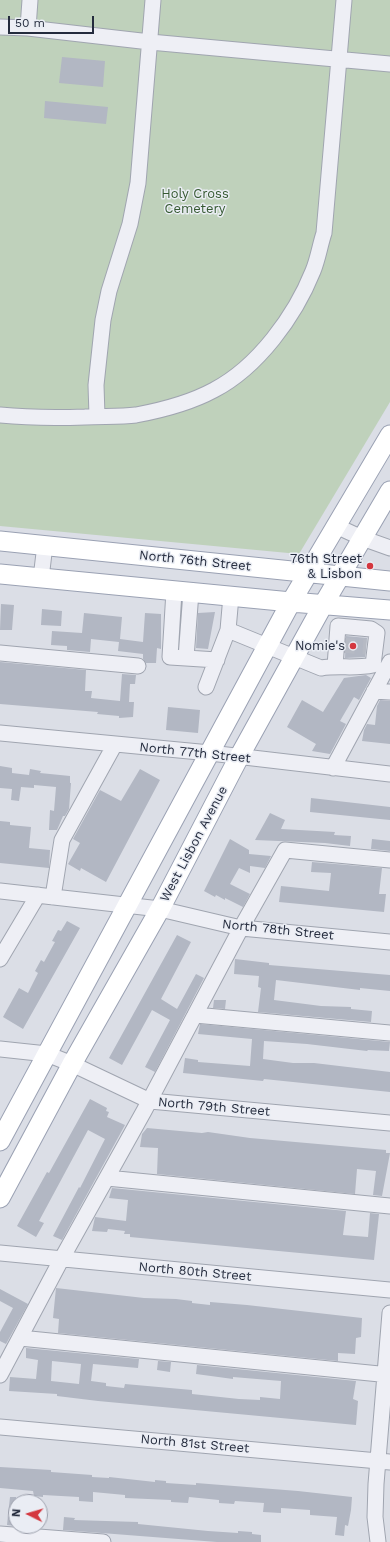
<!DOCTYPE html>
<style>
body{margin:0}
#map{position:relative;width:390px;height:1542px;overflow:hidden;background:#dbdee6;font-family:"Work Sans",sans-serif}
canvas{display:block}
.north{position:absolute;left:8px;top:1494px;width:40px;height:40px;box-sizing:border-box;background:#eaedf4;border:1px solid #9b9fab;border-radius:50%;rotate:275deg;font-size:11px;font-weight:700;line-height:16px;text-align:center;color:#242b3d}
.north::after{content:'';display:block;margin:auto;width:14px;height:18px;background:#d4373f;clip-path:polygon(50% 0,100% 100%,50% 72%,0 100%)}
.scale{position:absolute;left:8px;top:16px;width:86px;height:18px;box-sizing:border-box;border:2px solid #242b3d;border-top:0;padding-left:5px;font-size:12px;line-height:14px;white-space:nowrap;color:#242b3d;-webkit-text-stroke:3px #eaedf4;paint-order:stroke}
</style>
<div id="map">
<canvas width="390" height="1542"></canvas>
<div class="north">N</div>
<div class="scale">50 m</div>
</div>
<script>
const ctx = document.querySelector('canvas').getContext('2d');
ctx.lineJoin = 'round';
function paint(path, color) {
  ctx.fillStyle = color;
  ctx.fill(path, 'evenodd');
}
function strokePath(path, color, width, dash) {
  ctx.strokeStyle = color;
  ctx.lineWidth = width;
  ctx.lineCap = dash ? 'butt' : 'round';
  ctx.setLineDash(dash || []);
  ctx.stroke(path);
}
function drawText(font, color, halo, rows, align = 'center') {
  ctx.font = font + ' "Work Sans",sans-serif';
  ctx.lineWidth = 3;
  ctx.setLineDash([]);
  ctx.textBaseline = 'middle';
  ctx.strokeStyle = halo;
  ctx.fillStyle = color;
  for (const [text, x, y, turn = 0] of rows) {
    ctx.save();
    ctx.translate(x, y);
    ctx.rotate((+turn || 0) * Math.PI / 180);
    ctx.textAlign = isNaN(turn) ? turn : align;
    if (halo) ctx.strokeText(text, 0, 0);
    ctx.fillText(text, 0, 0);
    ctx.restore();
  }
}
paint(new Path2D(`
 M0 0H390V402L299 554 0 526Z`), '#bfd1bb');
paint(new Path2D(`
 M62 57 105 61 103 87 59 83Z
 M45 101 108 107 106 124 44 118Z
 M1 604 14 605 12 630H0Z
 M42 609 62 611 61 626 41 625Z
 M215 612 208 649 196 648 198 613Z
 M84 613 122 617 120 639 143 642 145 613 161 614V649L157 648 156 663H146L143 659V654L118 651 119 642 91 639 90 652 67 650V646L51 645 52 631 82 633Z
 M346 636 367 638 365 657 345 658Z
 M0 662 86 670 85 691H92L91 698 120 701 122 674 136 675 135 684H130L129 702H134L133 717 119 718V716L97 714 98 712 0 704Z
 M366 675 371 678 359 700 354 697 340 721 346 724 330 754 312 751 316 744 287 727 302 700 323 712 344 678Z
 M380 700 390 701V744L362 741 364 730 367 724 375 725 377 706Z
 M168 707 200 710 198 733 166 730Z
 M0 766 12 768V773L29 775 30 769 41 771 40 773 70 776V783H71L69 809 65 816H63L57 830H49L50 810 54 811 56 787 34 785V788L21 787 19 801 11 800 12 789 0 788Z
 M140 769 160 780 106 882 81 868 80 871 68 864 80 843 73 839 100 790 121 801Z
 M311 798 390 807V820L310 812Z
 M270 813 285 820 281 829 335 832 334 835 351 836 350 846 325 843 255 840Z
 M0 821 10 822V825L31 827 29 848 50 850 49 868 0 863Z
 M230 839 249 850V854L271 856 265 868 250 866V873L239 868 230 884 250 894 243 907 225 898V900L216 895 215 897 204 891Z
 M372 839 390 841V851L371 849Z
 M312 862 382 868 379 894H386L384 912 279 902 281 886 329 891 331 873 311 872Z
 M67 921 80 928 23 1029 3 1017 19 988 28 993 38 973 35 971 41 960 44 962 55 942 52 941 58 930 61 931Z
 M177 935 191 942 161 999 177 1009 196 974 204 978 155 1072 145 1067 170 1020 152 1010 122 1065 109 1058Z
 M235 959 269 963V965L390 975V991L360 988V990L276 980 274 1000 321 1006 351 1007V1009L372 1011 371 1022 258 1012 261 988 258 987 259 976 234 974Z
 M214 1000H226L225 1009 213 1008Z
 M200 1024 390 1042 389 1051 368 1050 367 1051 307 1044 264 1041 263 1059 293 1063H314L390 1072V1092L264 1079 263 1081 183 1073 185 1058 198 1060V1062L250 1066 252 1039 198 1034Z
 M90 1099 107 1108 106 1111 109 1112 107 1117 125 1125 62 1240 53 1236 79 1187 80 1188 105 1139 88 1130 39 1221 44 1223 36 1237 17 1226 47 1172 49 1173Z
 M147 1128 202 1133 208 1132 250 1138 386 1150V1153H390L382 1196 373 1195 376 1171 357 1169 355 1194 157 1174 158 1148 140 1147 142 1134Z
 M112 1188 346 1211 343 1235 368 1237 370 1213 379 1214 374 1260 130 1237V1234H124L125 1231 108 1229 107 1232 92 1231 95 1217 126 1221 128 1200 109 1198Z
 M56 1288 144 1298 176 1299 192 1301V1303L210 1305V1302L247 1305 362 1318 361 1337 356 1338 355 1354 338 1353V1361L58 1333 59 1319 53 1318Z
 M0 1289 28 1304 6 1344 0 1341V1332L13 1308 0 1301Z
 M26 1348 139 1359 138 1368 93 1364 91 1381 106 1383V1386L124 1388 125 1384 192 1390V1394L239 1399 260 1400V1397L280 1399 281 1381 233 1377V1379L196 1374 197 1365 356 1381 353 1399 358 1401 356 1425 98 1401 57 1396V1394L9 1391 10 1377 36 1379 38 1360 26 1358ZM52 1361 81 1364 79 1384 51 1381Z
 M158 1361 171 1362 170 1372 157 1370Z
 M0 1467 51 1470V1472L92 1475V1477L109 1478V1477L155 1482V1480L166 1481V1483L196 1485V1483L298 1491 352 1497 351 1510 348 1526 345 1525 344 1536 335 1535 337 1517 310 1515V1510L281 1508V1513L263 1512 264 1503 235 1501 234 1504 219 1503V1500L189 1497 188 1503 171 1502V1500L125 1498V1495L93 1492V1502L79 1501V1497L43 1495V1497L34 1496 33 1491 0 1488Z
 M10 1497H16V1526L7 1525Z
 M64 1517 75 1518 74 1520 138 1522V1524L208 1531 238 1533V1531L252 1532V1534L261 1535V1542H217L63 1530Z`), '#b2b7c3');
strokePath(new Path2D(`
 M340 645 366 647`), '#b6bac4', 15, [15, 8]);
const minor = new Path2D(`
 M0 27 28 28 150 42 390 64
 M28 28 30 0
 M0 415C29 418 56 418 85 417 102 416 120 417 136 415 163 410 190 403 214 390 258 367 295 316 313 271 318 259 320 245 324 233L344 0
 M97 416 96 385 103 320 109 291 130 224 138 183 153 0
 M336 526 362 538 390 548
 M41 578 45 545
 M174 591 170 657 186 658
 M191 592 186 658 217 660
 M228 630 231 596
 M0 653 138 666
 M206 687 228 630 321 668C339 665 355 669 373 665L377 633 371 629 338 626 335 666
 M374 691 390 692
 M0 733 210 753 390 774
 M333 768 390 662
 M0 891 160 909 241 928 390 942
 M53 897 62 840 115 744
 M0 959 38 895
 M195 1015 390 1033
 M0 1049 47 1054 72 1064 150 1101 390 1123
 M107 1178 390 1206
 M0 1253 390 1290
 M20 1338 390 1375
 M0 1375 61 1260 144 1111 241 928 285 850 390 860
 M0 1427 390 1462
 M0 1534 103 1542
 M378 1542 375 1517 376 1484 390 1313`);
const major = new Path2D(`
 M0 541 390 581
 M0 574 291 602 390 610
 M0 1141 291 602 390 435
 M0 1198 72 1064 160 909 239 757 323 605 390 491`);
strokePath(minor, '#a0a5b0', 17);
strokePath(major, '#9aa1b3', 21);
strokePath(minor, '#eeeff5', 15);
strokePath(major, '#fff', 19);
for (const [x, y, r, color] of [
 [370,566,4,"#d4373f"],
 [353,646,4,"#d4373f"]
]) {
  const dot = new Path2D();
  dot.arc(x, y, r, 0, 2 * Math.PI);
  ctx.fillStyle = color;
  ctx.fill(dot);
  strokePath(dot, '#eaedf4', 1.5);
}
drawText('13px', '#355931', '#eaedf4', [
 ["Holy Cross",195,194],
 ["Cemetery",195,209]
]);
drawText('13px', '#242b3d', '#eaedf4', [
 ["76th Street",362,559],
 ["& Lisbon",362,574],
 ["Nomie's",345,646]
], 'right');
drawText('13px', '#242b3d', '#eaedf4', [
 ["North 76th Street",195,561,6],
 ["North 77th Street",195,753,6],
 ["West Lisbon Avenue",194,844,-62],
 ["North 78th Street",278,930,6],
 ["North 79th Street",214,1107,5],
 ["North 80th Street",195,1272,5],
 ["North 81st Street",195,1444,5]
]);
</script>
